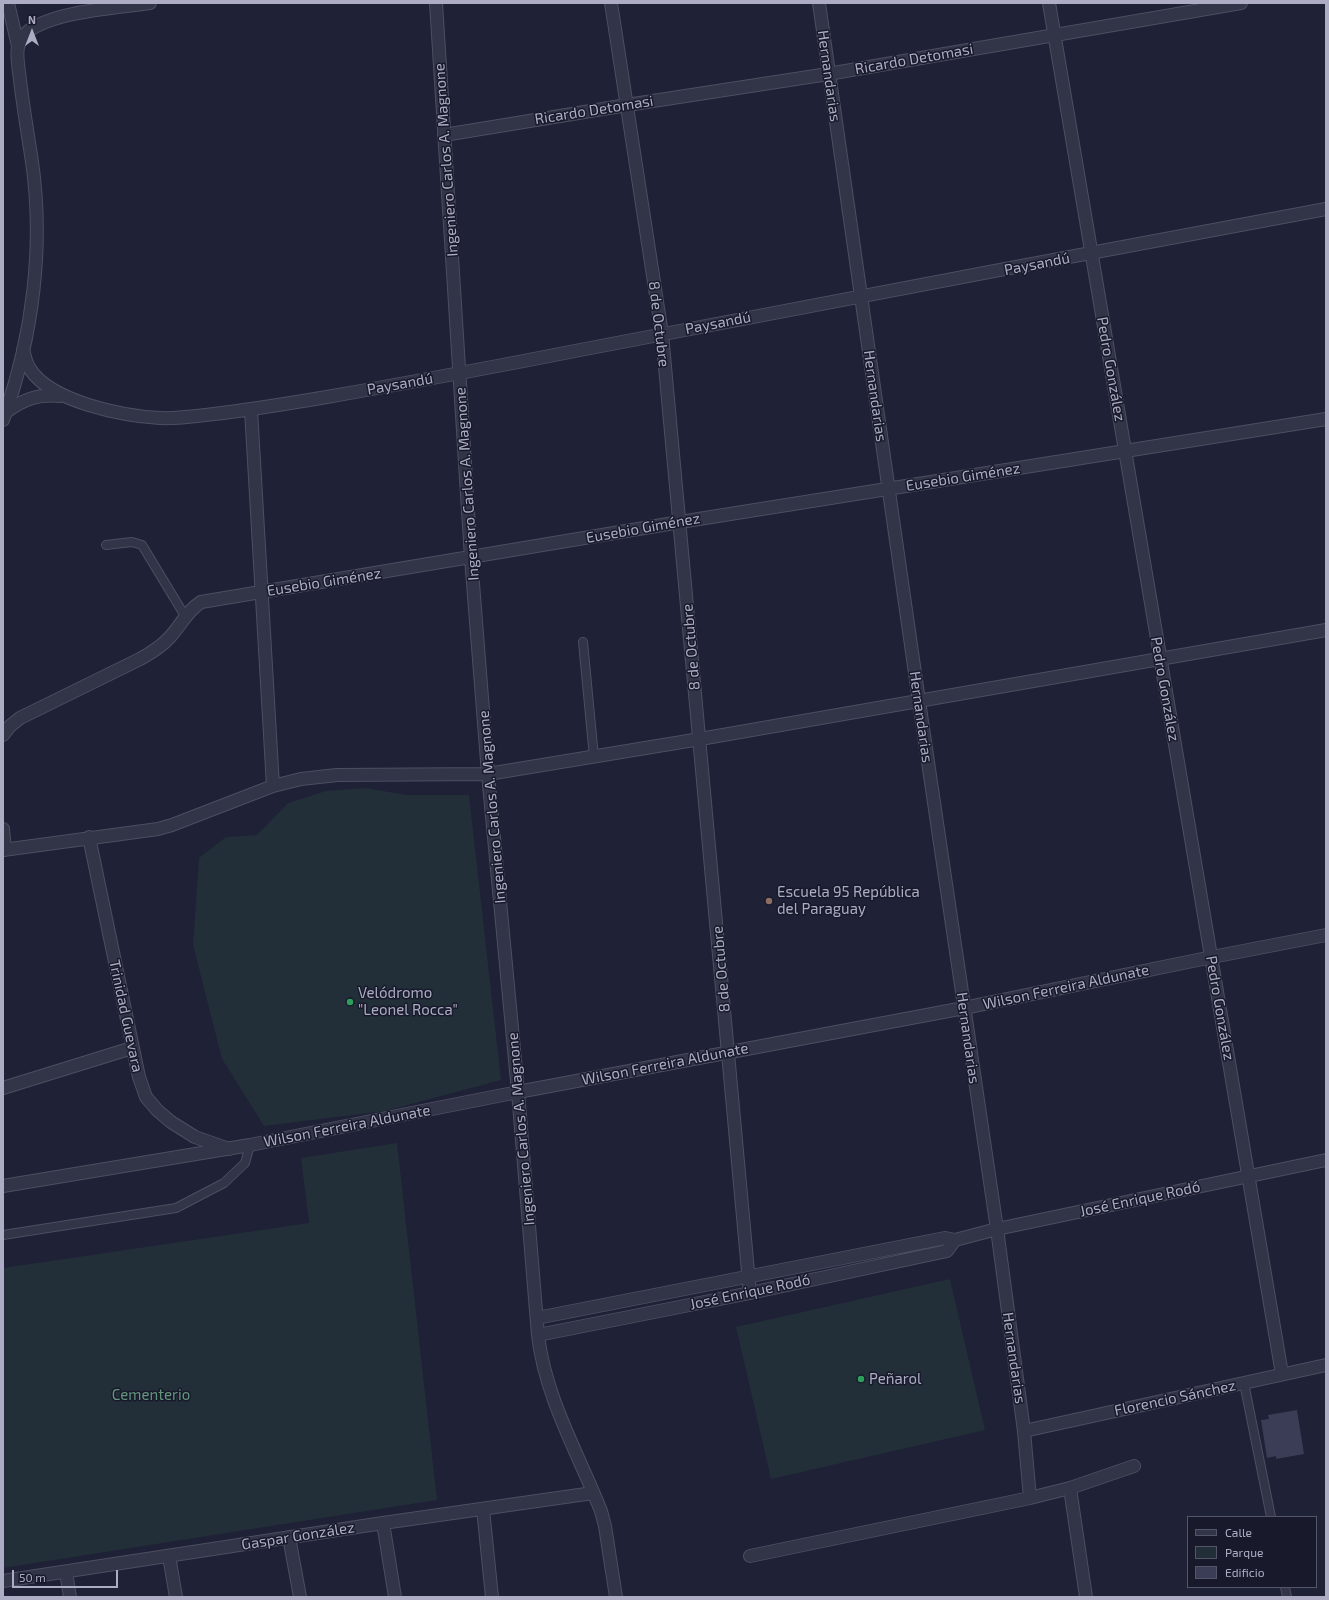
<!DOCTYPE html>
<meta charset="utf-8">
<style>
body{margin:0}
#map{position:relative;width:1329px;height:1600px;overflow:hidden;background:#1f2136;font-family:"Exo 2",sans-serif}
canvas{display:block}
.frame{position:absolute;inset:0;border:4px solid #acadc4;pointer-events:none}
.legend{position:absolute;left:1187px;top:1516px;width:130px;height:72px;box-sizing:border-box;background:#181a2b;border:1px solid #535568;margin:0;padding:5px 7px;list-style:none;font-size:12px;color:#acadc4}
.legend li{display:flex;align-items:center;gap:8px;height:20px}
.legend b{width:20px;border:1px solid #535568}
.north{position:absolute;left:12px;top:12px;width:40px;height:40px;-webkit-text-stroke:3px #181a2b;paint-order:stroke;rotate:0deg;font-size:11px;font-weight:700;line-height:16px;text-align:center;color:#acadc4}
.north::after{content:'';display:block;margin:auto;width:14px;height:18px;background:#acadc4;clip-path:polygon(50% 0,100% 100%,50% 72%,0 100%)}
.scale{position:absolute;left:12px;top:1570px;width:106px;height:18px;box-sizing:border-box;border:2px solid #acadc4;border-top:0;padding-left:5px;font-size:12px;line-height:14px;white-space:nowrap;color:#acadc4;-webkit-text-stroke:3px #181a2b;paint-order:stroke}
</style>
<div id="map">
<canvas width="1329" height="1600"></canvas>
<div class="frame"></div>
<ul class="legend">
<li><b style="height:5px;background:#323447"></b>Calle</li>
<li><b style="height:11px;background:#222f39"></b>Parque</li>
<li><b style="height:11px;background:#3b3d57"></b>Edificio</li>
</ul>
<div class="north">N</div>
<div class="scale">50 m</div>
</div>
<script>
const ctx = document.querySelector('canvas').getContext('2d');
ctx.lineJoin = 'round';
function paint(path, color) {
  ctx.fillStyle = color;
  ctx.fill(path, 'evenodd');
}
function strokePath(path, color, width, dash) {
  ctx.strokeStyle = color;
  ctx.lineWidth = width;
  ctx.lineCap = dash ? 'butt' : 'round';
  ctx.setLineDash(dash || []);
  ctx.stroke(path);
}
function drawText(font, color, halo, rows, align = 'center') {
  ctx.font = font + ' "Exo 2",sans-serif';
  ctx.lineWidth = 3;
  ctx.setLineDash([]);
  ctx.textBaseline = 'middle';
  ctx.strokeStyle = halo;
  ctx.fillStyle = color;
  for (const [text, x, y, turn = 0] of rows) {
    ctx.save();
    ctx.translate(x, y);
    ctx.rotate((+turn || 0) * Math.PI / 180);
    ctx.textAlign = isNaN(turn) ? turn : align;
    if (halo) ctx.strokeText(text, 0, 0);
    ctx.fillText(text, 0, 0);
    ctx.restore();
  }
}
paint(new Path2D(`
 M366 788 406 795H469L501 1080 385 1111 264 1126 222 1059 193 945 199 858 226 837 257 835 288 803 326 791Z
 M397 1143 437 1500 3 1568V1268L309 1223 301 1158Z
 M950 1279 985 1430 771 1479 736 1327Z`), '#222f39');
paint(new Path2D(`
 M1297 1410 1304 1454 1276 1459V1456L1267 1458 1261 1420 1269 1419 1268 1415Z`), '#3b3d57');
const service = new Path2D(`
 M106 545 132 542 142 545 185 616
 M583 642 594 757
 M3 1235 176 1208 224 1183 245 1163 250 1145
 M1244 1383 1271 1517
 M1285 1587 1287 1597`);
const minor = new Path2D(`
 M8 3 18 46
 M436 3 471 558 488 774 518 1092 964 1008 1212 957 1326 935
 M611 3 662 334 750 1293
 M819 3 919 701 997 1229
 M1049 3 1282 1374
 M444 135 627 105 828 74 1241 3
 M23 350C25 356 26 363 30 369 51 402 123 416 160 418 178 419 196 416 214 414 249 410 285 404 321 398 407 383 494 367 580 350 829 301 1077 256 1326 209
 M251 410 273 786
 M6 412C24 399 38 394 60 396
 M3 735 10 726 20 718 140 659C151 653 162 646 170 637 181 625 187 611 201 602L680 522 1326 419
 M3 829 5 850
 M89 837 139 1077 146 1097 157 1110 171 1122 195 1137 229 1149
 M3 850 158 829 172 825 273 786 301 779 337 775 488 774 700 739 1326 630
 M3 1088 132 1048
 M1024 1431 1030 1498
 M1070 1488 1086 1597
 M483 1509 492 1597
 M383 1523 395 1597
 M289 1537 300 1597
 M169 1556 176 1597
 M750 1556 1030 1498 1070 1488 1134 1466
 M66 1572 70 1597
 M3 1581 383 1523 593 1493`);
const tertiary = new Path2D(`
 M3 420C33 337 45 243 31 155 27 130 23 105 20 80 19 70 16 57 18 47 19 43 23 37 25 34 49 11 118 8 150 3
 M3 1186 250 1145 518 1092 538 1335C545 1397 578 1453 601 1511L605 1526 616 1597
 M997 1229 1024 1431 1326 1365
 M537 1318 945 1238 955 1240 997 1229 1326 1160
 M538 1335 750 1293 947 1251 955 1240`);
strokePath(service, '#4d4e62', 10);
strokePath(minor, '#4d4e62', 14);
strokePath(tertiary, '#4d4e62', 14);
strokePath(service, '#323447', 8);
strokePath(minor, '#323447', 12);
strokePath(tertiary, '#323447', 12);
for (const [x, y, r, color] of [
 [769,901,4,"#8d6e63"],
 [350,1002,4,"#2e9e5b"],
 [861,1379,4,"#2e9e5b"]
]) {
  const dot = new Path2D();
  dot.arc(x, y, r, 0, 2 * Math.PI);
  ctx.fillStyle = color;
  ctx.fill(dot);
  strokePath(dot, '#181a2b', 1.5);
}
drawText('15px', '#acadc4', '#181a2b', [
 ["Ricardo Detomasi",914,59,-10],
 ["Hernandarias",829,76,82],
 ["Ricardo Detomasi",594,110,-9],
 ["Ingeniero Carlos A. Magnone",446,160,-94],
 ["Paysandú",1037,264,-11],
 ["Paysandú",718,323,-11],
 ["8 de Octubre",659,324,83],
 ["Pedro González",1111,369,80],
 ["Paysandú",400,384,-10],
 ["Hernandarias",875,396,82],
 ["Eusebio Giménez",963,477,-9],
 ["Ingeniero Carlos A. Magnone",467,484,-94],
 ["Eusebio Giménez",643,528,-10],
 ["Eusebio Giménez",324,582,-9],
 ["8 de Octubre",691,647,-95],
 ["Pedro González",1165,689,80],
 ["Hernandarias",921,717,82],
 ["Ingeniero Carlos A. Magnone",492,807,-95],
 ["8 de Octubre",721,969,-95],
 ["Wilson Ferreira Aldunate",1066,987,-12],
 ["Pedro González",1220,1008,80],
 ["Trinidad Guevara",126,1016,78],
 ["Hernandarias",968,1038,82],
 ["Wilson Ferreira Aldunate",665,1064,-11],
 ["Wilson Ferreira Aldunate",347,1126,-11],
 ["Ingeniero Carlos A. Magnone",521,1129,-95],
 ["José Enrique Rodó",1140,1199,-12],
 ["José Enrique Rodó",750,1292,-12],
 ["Hernandarias",1014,1358,82],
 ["Florencio Sánchez",1175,1398,-12],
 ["Gaspar González",298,1536,-9]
]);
drawText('15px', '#acadc4', '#181a2b', [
 ["Escuela 95 República",777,892],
 ["del Paraguay",777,909],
 ["Velódromo",358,993],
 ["\"Leonel Rocca\"",358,1010],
 ["Peñarol",869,1379]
], 'left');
drawText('15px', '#64957f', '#181a2b', [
 ["Cementerio",151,1395]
]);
</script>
